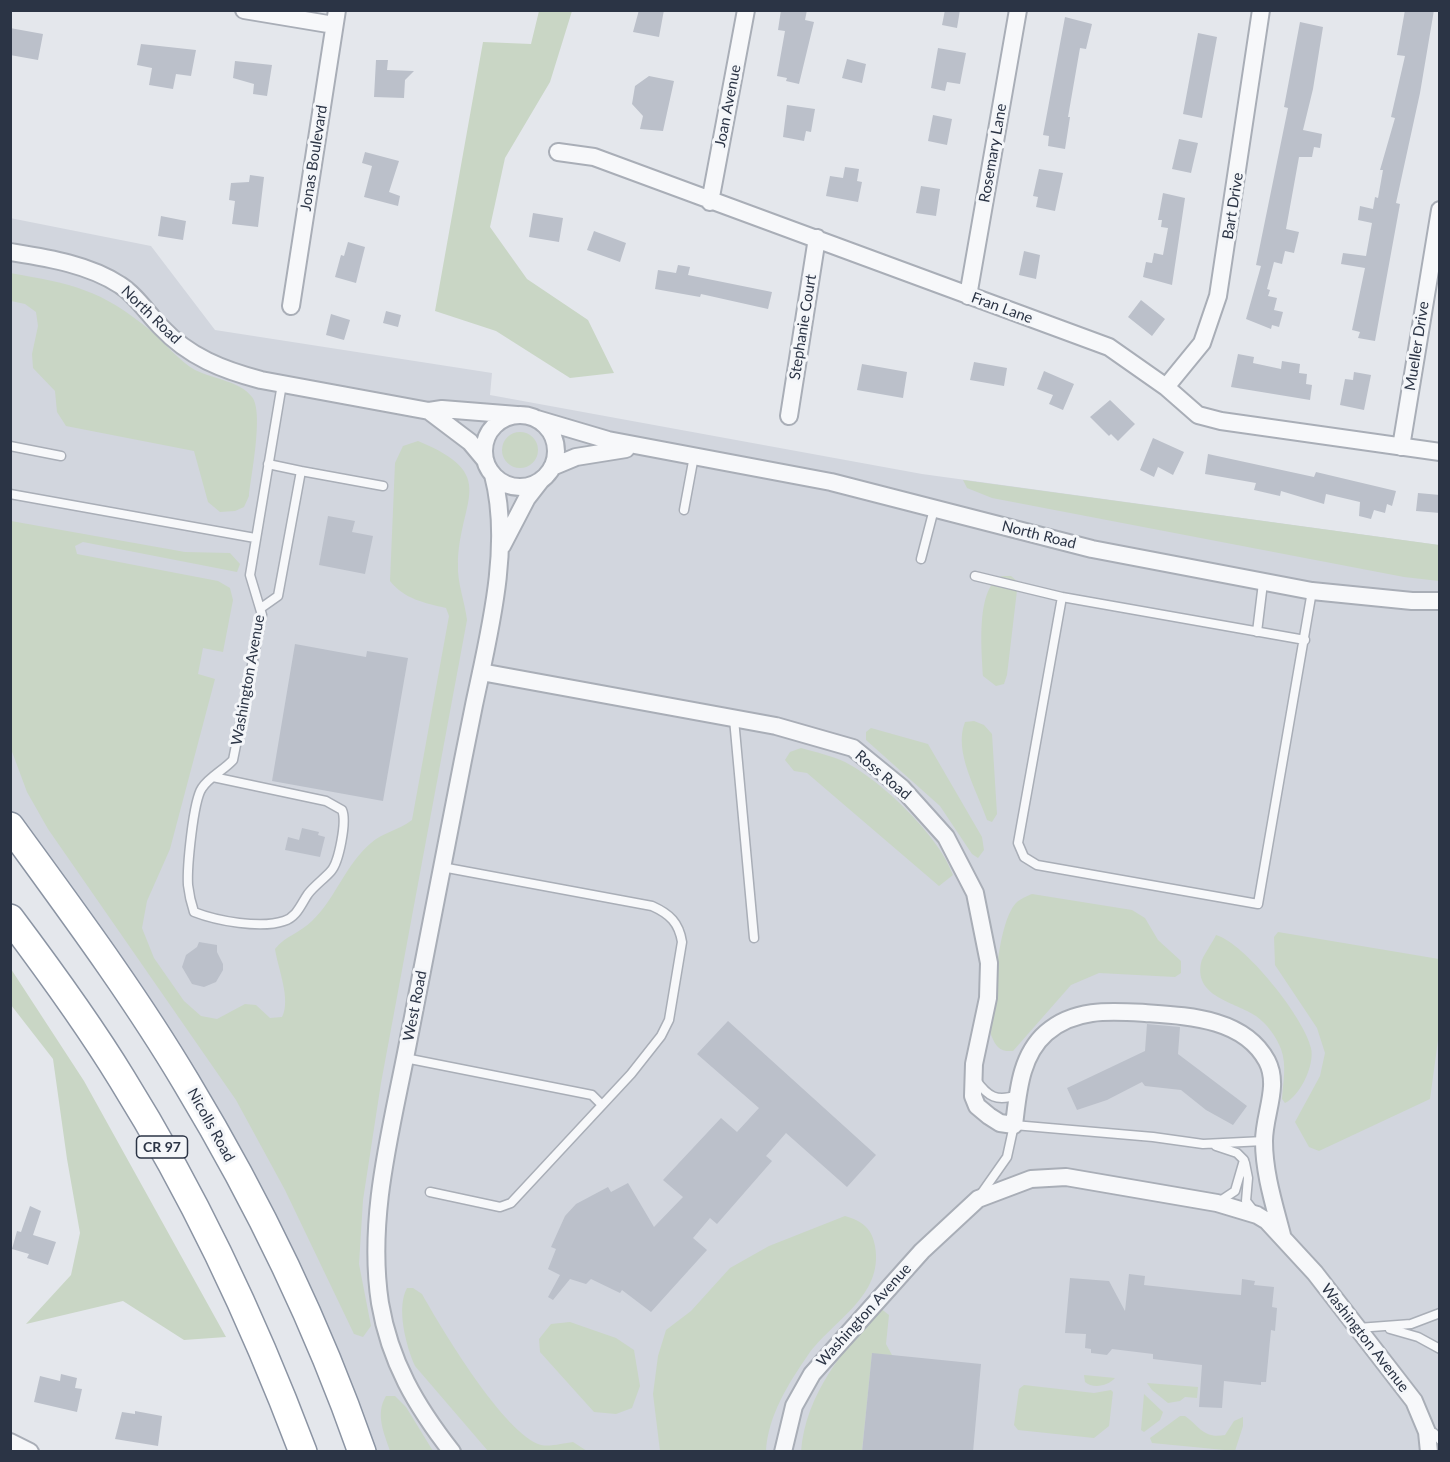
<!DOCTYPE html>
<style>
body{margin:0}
#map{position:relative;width:1450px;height:1462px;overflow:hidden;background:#e4e7ec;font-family:Lato,sans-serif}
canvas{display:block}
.frame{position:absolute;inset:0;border:12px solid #2b3445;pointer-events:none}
</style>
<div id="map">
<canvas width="1450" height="1462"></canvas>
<div class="frame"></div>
</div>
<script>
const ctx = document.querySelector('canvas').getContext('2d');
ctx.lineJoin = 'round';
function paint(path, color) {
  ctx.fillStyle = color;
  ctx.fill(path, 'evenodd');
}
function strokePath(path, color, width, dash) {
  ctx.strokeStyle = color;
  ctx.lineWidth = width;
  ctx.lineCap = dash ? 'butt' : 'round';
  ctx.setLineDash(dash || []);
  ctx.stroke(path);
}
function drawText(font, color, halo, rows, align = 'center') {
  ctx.font = font + ' Lato,sans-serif';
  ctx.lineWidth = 6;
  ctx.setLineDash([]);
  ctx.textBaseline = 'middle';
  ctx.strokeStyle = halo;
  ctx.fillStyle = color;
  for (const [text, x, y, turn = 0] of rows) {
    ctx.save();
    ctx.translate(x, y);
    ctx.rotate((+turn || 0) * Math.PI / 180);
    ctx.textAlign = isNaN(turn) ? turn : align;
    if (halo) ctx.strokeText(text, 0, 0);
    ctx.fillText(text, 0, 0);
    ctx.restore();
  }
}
paint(new Path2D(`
 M10 218 151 246 215 330 492 373 490 395 922 474 1439 545V1451H362L278 1251 11 826Z`), '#d2d6de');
paint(new Path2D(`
 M539 11H572L550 82 505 158 490 227 527 279 588 320 614 373 570 378 496 331 435 311 483 42 531 44Z
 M10 273C72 284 101 289 151 331 165 343 179 361 195 370 213 379 240 381 252 397 264 412 251 476 249 496L244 507 235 511 220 512 208 502 194 451 66 426 57 412 55 391 33 368 32 354 38 326 36 312 25 304 11 301Z
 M502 450a18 18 0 1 1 36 0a18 18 0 1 1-36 0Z
 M418 441C501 475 459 499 458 565 457 582 465 602 467 620L381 1083 363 1200 359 1264 371 1326 363 1337 354 1334 285 1190 236 1100 48 829 27 792 11 749V521L185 552 230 553 240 564 237 572 83 542 75 546 77 554 218 581 230 588 233 600 223 652 203 648 198 674 215 679 170 849 147 901 142 928 154 958 184 1001 201 1016 217 1019 245 1004 256 1005 270 1018 282 1017C291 999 278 969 275 949 285 936 300 933 312 921 336 898 345 865 371 843 382 833 399 830 412 820L449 616 446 608C425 603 404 599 390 581L395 463 403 446Z
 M963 480 1439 545V581L1404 577 992 498 967 488Z
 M1002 576H1011L1018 582 1007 675 1004 684 996 686 983 676C982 652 975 587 1002 576Z
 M974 721 984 725 992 734 997 814 992 822 987 820C977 790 953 752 965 722Z
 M871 728 928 744 982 837 984 850 978 858 972 854 940 806 866 740V732Z
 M801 748C815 752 832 756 845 762 882 781 940 837 953 875L939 886 807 773 794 771 785 760 790 752Z
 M1032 894 1132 910 1145 918 1158 940 1181 961V973L1175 977 1099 973 1071 985 1013 1051C1000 1052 996 1047 991 1035 994 1005 996 925 1016 903 1020 899 1027 896 1032 894Z
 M1278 932 1439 959V1033L1430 1099 1319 1151 1309 1147 1295 1122 1320 1076 1325 1053 1317 1028 1275 965 1274 937Z
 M1216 935C1245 943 1305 1019 1311 1048 1315 1065 1300 1096 1285 1103L1282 1099C1283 1082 1287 1066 1281 1049 1276 1036 1267 1024 1256 1016 1235 1002 1194 997 1201 963 1202 957 1213 942 1216 935Z
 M11 969 84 1081 226 1337 184 1340 123 1301 26 1324 71 1275 80 1233 67 1159 53 1059 11 1005Z
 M845 1216C862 1221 872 1228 875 1246 884 1296 833 1320 808 1355 788 1384 768 1416 766 1451H660L653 1394 658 1356 666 1330 691 1311 730 1268 769 1246Z
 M407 1288H413L422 1294C441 1328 505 1435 541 1445 550 1447 564 1443 573 1442L587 1451H488L415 1366C406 1346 396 1308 407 1288Z
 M880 1308 889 1315 886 1344 892 1355 872 1354 862 1451 801 1452C805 1395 844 1349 880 1308Z
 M570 1322 616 1338 634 1350 640 1386 632 1408 616 1414 594 1412 540 1352 539 1339 551 1324Z
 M1084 1375 1115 1378C1108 1386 1093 1389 1085 1382Z
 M1147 1383 1198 1387 1197 1398 1185 1397 1180 1401 1168 1403 1152 1390Z
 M1024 1385 1094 1393 1111 1390 1113 1392 1109 1426 1094 1438 1018 1430 1014 1425 1019 1389Z
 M1144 1394 1163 1412 1160 1420 1144 1432 1141 1430Z
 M386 1396H395L406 1407 433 1451H390C384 1433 375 1414 386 1396Z
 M1180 1416H1185C1200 1427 1204 1439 1225 1435L1234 1421 1243 1417V1426L1235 1451 1152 1443 1150 1438Z`), '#c9d6c5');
paint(new Path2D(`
 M639 10H664L659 37 633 32Z
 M781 10H807L805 20 814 22 799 84 786 81 787 78 777 76 785 31 778 30Z
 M945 10H960L957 28 942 25Z
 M1405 10H1434L1420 93 1396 203 1400 204 1375 341 1358 338 1360 332 1352 330 1365 268 1341 264 1343 253 1366 256 1372 223 1358 220 1360 206 1373 209 1375 197 1378 198 1383 170H1380L1395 118 1391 117 1405 56 1397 55Z
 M1065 17 1092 24 1086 49 1080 48 1068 117H1070L1065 149 1048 146 1049 136 1043 135Z
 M1300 22 1323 27 1313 89 1303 130 1322 134 1320 148 1314 147 1312 157H1299L1286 229 1299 232 1294 253 1285 251 1282 264 1274 262 1267 289 1270 290 1268 296 1277 298 1274 310 1283 312 1279 327 1272 325 1271 329 1246 319 1261 266 1256 265 1288 108 1284 107Z
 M10 28 43 34 38 60 10 55Z
 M1198 33 1217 37 1202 118 1183 114Z
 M141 44 196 50 191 76 176 74 173 89 149 85 152 68 137 65Z
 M938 48 966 53 960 84 947 82 945 91 931 88Z
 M847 59 866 64 862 83 842 78Z
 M376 60H388L387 70 414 71 405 80 404 98 374 97Z
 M235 61 272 65 267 96 253 94 254 84 233 78Z
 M649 76 674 81 663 131 640 129 643 116 632 104 635 86Z
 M787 105 815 109 811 132 806 131 804 141 783 137Z
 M933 115 952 119 947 145 928 141Z
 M1179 139 1198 143 1191 173 1172 169Z
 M365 152 399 161 389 192 400 196 398 206 364 197 372 166 362 163Z
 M845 167 859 169 857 181 862 182 858 202 826 196 830 176 843 178Z
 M1039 169 1063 173 1055 211 1036 207 1038 197 1033 196Z
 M250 175 264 177 258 227 232 224 235 201 229 200 231 183 249 182Z
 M921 186 940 189 936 216 916 213Z
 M1163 193 1185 198 1172 285 1143 277 1146 262 1152 263 1154 253 1163 255 1168 228 1161 227 1162 220H1158Z
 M533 213 563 218 559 242 529 237Z
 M161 216 186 221 183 240 158 236Z
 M594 231 626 243 620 262 587 250Z
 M348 242 365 247 356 283 335 277 341 255 344 256Z
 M1024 251 1040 255 1036 279 1019 275Z
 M678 265 690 267 688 275 772 292 768 309 701 294 700 297 655 289 658 270 676 273Z
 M1141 300 1165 319 1152 336 1128 317Z
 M386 311 401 315 398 327 383 323Z
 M331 314 350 320 344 340 326 335Z
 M1238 354 1254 357 1253 363 1281 369 1282 361 1300 364 1299 373 1307 374 1306 384 1312 385 1310 400 1231 387Z
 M974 362 1007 368 1004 386 970 380Z
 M862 364 907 372 903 398 857 390Z
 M1044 371 1074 384 1063 410 1049 404 1053 395 1037 389Z
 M1354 372 1371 375 1364 410 1340 405 1345 379 1353 380Z
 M1110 400 1135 424 1118 441 1111 434 1109 436 1090 417Z
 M1153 438 1184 452 1173 475 1158 467 1154 477 1140 470Z
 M1208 454 1314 477 1316 472 1396 491 1392 506 1387 504 1385 513 1374 510 1371 519 1359 516 1360 502 1326 494 1324 504 1281 491 1280 496 1254 490 1256 483 1205 474Z
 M1418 493 1440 495V513L1416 511Z
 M328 516 355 521 352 532 373 536 365 574 319 565Z
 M295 644 366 657 367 651 408 658 383 801 272 781Z
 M302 828 319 832 318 835 325 837 320 857 285 850 288 837 299 840Z
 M199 942 217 945V952L223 964V970L216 982 204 987 192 984 182 967 186 955 197 947Z
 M728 1021 876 1155 847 1187 786 1133 766 1156 772 1161 717 1224 710 1218 693 1238 707 1250 651 1312 622 1290 620 1293 591 1279 586 1284 570 1279 553 1300 548 1297 560 1275 548 1269 556 1249 551 1247 565 1216 576 1204 608 1187 611 1192 628 1183 654 1227 683 1197 663 1180 721 1118 737 1132 759 1108 697 1054Z
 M1147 1024 1180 1027 1178 1054 1247 1106 1233 1125 1206 1110 1181 1090 1145 1086 1142 1082 1107 1100 1077 1110 1067 1088 1145 1051Z
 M30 1206 41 1211 33 1235 56 1242 48 1265 27 1258 29 1254 12 1249 17 1231 21 1232Z
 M1129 1274 1145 1276 1144 1285 1217 1293 1241 1295 1242 1279 1255 1281 1254 1285 1274 1287 1272 1307 1277 1308 1275 1331 1271 1330 1266 1382H1261V1385L1224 1381 1222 1408 1199 1407 1202 1365 1153 1359V1354L1112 1349 1107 1355 1091 1353V1349L1085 1348 1086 1334 1065 1333 1070 1278 1109 1281 1125 1311Z
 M872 1353 981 1364 973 1452H862Z
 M61 1374 77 1378 75 1388 82 1389 77 1412 34 1402 40 1376 60 1381Z
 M135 1411 162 1416 158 1446 115 1439 122 1412 135 1414Z`), '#bbc0ca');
const service = new Path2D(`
 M10 446 61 456
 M301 471 383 486
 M10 494 255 538
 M684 510 694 456
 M921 559 934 509
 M975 576 1062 597
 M261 608 278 596 301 471 268 464
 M1257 632 1263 583
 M1305 640 1062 597 1018 843 1024 857 1037 865 1258 904 1312 591
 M734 719 754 938
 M213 777 326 801 342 810C347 821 339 862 331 871 324 879 314 886 308 894 301 904 297 917 284 921 261 929 217 921 194 912 191 903 189 894 188 885 187 868 193 801 202 788 209 777 224 770 233 760L262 615 250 575 282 384
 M405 1058 592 1095 602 1105
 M976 1080C988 1097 997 1102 1017 1095
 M1216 1146 1237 1153 1244 1160 1235 1191 1217 1203
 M1245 1163 1248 1178 1246 1201 1253 1210
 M430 1192 500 1207 511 1203 631 1074 661 1036 669 1020 682 942C679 923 670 914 652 906L442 867
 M981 1194 1007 1157 1014 1125 1153 1137 1203 1144 1264 1141
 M1358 1328 1411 1324 1440 1313
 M1390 1329 1418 1337 1440 1349
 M1428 1432 1434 1433 1440 1440`);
const minor = new Path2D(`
 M244 10 334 25
 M558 152 594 157 1109 347 1166 387 1198 415 1221 421 1440 452
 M710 202 746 10
 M10 252C47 258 88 264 120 285 136 295 148 314 161 327 189 357 223 370 261 380L429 411 442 409 517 415
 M968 296 1018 10
 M291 306 337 10
 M1166 387 1202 343 1218 296 1261 10
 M429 411 470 442 485 460
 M484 451a36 36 0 1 1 72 0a36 36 0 1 1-72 0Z
 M789 416 817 238
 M537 419 608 440 831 482 1092 549 1312 591 1412 601H1440
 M1401 447 1440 210
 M552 467 576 457 626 449
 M502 546 527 498 541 480
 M481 672 776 726 853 748 902 788 946 837 975 893 989 963 988 998 974 1064 973 1096 977 1106 989 1116 1000 1123 1014 1125C1018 1093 1020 1056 1046 1033 1074 1008 1111 1011 1145 1013 1188 1016 1244 1018 1267 1061 1280 1086 1264 1114 1264 1141 1264 1173 1274 1204 1282 1235
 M10 1442 30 1452
 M452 1452C416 1406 390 1362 380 1303 367 1218 391 1131 407 1048 429 933 451 819 474 705 489 634 512 546 493 475
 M783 1452 794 1406 812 1374 922 1251 978 1199 1031 1179 1066 1177 1217 1203 1257 1215 1267 1221 1315 1273 1414 1401 1427 1432 1429 1452`);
const trunk = new Path2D(`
 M10 826C71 910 133 993 186 1082 256 1198 317 1323 362 1452
 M10 918C49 970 88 1023 122 1079 195 1196 254 1322 303 1452`);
strokePath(service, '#a9aeb7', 11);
strokePath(minor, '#a9aeb7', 20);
strokePath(trunk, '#8b94a3', 30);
strokePath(service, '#f7f8fa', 8);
strokePath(minor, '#f7f8fa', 16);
strokePath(trunk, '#fff', 27);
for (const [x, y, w] of [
 [162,1147,51]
]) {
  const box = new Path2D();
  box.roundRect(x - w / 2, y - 11, w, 22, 4.5);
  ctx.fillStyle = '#f4f6f9';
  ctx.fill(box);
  strokePath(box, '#2b3445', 1.5);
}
drawText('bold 14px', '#2b3445', null, [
 ["CR 97",162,1147]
]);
drawText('15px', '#2b3445', '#f4f6f9', [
 ["Joan Avenue",728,106,-79],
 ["Rosemary Lane",993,153,-80],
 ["Jonas Boulevard",314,158,-81],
 ["Bart Drive",1233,206,-81],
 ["Fran Lane",1002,308,20],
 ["North Road",151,315,44],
 ["Stephanie Court",803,327,-81],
 ["Mueller Drive",1417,346,-81],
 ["North Road",1039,535,14],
 ["Washington Avenue",248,680,-80],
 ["Ross Road",883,775,40],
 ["West Road",415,1006,-79],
 ["Nicolls Road",211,1125,61],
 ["Washington Avenue",864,1315,-48],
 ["Washington Avenue",1365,1338,52]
]);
</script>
